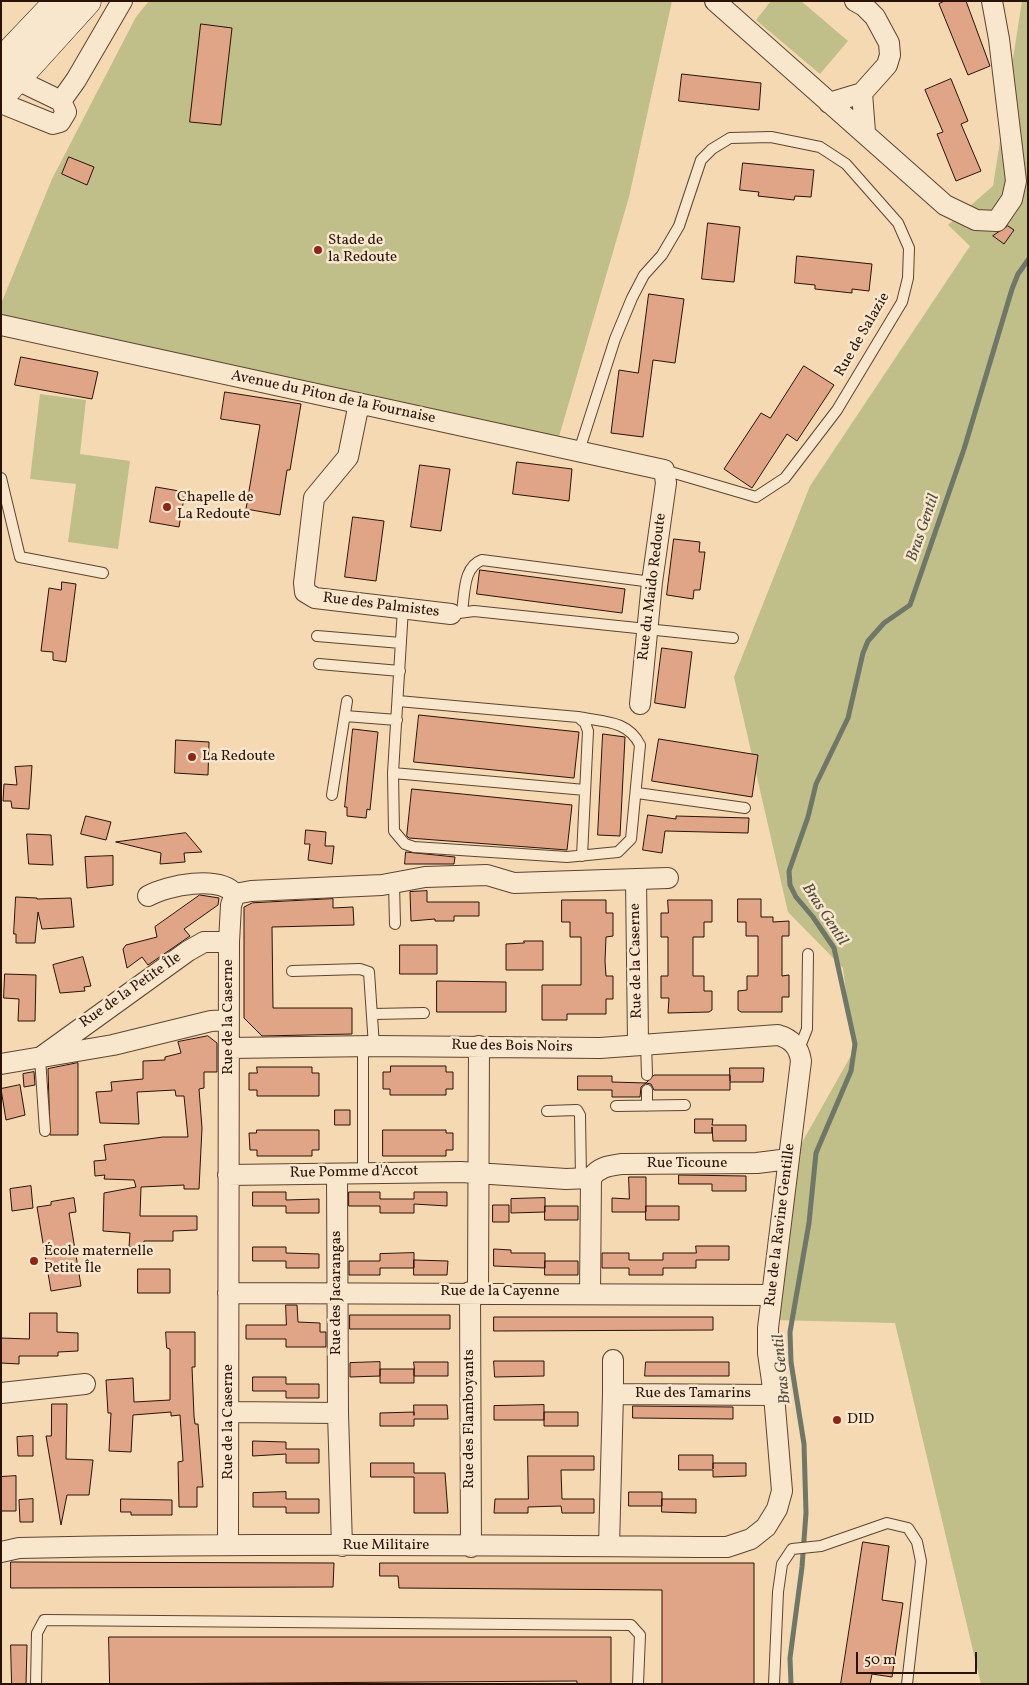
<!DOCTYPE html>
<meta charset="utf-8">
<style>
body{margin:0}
#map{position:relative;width:1029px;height:1685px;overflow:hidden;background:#f5d9b2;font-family:Vollkorn,serif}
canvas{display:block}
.frame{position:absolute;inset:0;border:2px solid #2a1206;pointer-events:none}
.scale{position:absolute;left:856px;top:1652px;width:121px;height:22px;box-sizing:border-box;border:2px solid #2a1206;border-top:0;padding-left:6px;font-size:15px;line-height:18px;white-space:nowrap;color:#2a1206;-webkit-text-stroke:4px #f8e6cd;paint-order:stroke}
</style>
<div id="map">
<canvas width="1029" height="1685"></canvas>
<div class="frame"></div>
<div class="scale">50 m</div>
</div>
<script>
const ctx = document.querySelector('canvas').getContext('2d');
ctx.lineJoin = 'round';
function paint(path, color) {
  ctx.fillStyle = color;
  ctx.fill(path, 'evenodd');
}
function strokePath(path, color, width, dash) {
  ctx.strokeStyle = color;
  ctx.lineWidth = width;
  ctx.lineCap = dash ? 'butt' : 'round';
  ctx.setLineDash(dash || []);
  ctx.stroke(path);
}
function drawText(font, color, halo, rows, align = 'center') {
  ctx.font = font + ' Vollkorn,serif';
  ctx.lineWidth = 5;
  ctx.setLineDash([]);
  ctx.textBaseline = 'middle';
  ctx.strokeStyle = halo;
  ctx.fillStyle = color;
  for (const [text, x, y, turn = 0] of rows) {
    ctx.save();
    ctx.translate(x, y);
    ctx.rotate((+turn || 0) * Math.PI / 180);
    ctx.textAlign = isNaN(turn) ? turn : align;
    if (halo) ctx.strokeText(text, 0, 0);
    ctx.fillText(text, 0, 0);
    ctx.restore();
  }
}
paint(new Path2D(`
 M149 1H672L629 197 558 440 1 321V304L52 179 136 17Z
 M771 1H801L848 41 820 74 756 20Z
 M1022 1H1028V1684H981L895 1323 774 1320 773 1194 853 1052 843 968 788 912 734 677 810 486 970 246 948 225 993 186Z
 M40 394 86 400 80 454 130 461 118 549 68 542 76 484 30 479Z`), '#c0be89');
strokePath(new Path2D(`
 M791 1684 790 1658 802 1567 806 1513 804 1444 791 1362 790 1332 809 1223 816 1153 851 1071 855 1044 834 948 813 917 796 897 790 885 789 871 808 817 816 784 848 718 863 653 868 641 884 623 910 605 964 449 1012 289 1018 274 1028 260`), '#6e7768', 5);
const building = new Path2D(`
 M945 1H966L990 66 968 75 939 4Z
 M201 24 232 28 221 125 190 122Z
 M682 74 761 83 759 110 679 101Z
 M951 79 968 121 961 124 981 171 956 181 937 134 943 132 925 90Z
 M69 157 94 167 87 185 62 174Z
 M743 163 814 170 811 197 795 196 794 200 758 196 759 192 740 190Z
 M708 223 740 227 734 282 702 279Z
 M1008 226 1014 230 1004 244 993 236Z
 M797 256 872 264 869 291 852 289V293L815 289V285L795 283Z
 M649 294 684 299 675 363 653 360 643 437 611 433 619 370 638 373Z
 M21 357 98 372 92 399 15 385Z
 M804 366 834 385 797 441 787 434 752 488 724 469 761 413 770 418Z
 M225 392 301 404 290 470H287L280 515 246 509 260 425 221 419Z
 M517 462 572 469 569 501 513 494Z
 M420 465 450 469 441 531 411 527Z
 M156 487 185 492 179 527 150 522Z
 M353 517 384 521 376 581 345 577Z
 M674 539 700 542 699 552H705L700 590H694L693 599 667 595Z
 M480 570 625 589 622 613 477 594Z
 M62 582 76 584 66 662 53 660V652L41 651 49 588 61 590Z
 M662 648 692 652 685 708 655 703Z
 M419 715 579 732 574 778 414 762Z
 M353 729 378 732 370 810 367 809 366 818 347 816V807H345Z
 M603 734 625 737 620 836 598 835Z
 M659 739 758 755 752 797 652 781Z
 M176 740 209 742 208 775 175 773Z
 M32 766 29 809 12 808 11 801H3L4 784 17 785 15 767Z
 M412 789 572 805 567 850 409 838 407 836Z
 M648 815 676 819V816L749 818 748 833 665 831 662 853 643 850Z
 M86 816 111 822 106 840 81 834Z
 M306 830 326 832 325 846H334L332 864 308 860 310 844H305Z
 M186 833 202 852 184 853 185 862 160 864 161 853 116 842Z
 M27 834 51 835 53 865 29 864Z
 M406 852 455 857 454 864H405Z
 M113 856V885L87 888 85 857Z
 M427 891V902H479V916H454V921H435V919L411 921 410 892Z
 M200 895 219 898 218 905 184 929 190 936 148 965 142 957 127 968 123 949 126 945 157 937 155 927Z
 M16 897 37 898V899L71 898 74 927 42 929 38 912 35 943H16V934H14Z
 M333 899V908L353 907 354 925 272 927 273 1008H352V1034L262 1036 244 1018V907L252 903Z
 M738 899H761V917H773V922L789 921V936H782V976L789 975V997H782V1012H741L738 1010V991L747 990V976H758V936H746V922H738Z
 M562 900H606V913H613V936L606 937 605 961 606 976H613V999H606V1014H567V1020H542V985H581V937H570V922H562Z
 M668 900H712V922H704V937H693V976H704V991H712V1010L709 1012 668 1013 669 998H661V976H668V937H661V913H668Z
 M524 941H543V970H506V944L524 943Z
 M400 945H437V974H400Z
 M83 957 91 986 84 987 85 991 60 993 53 965Z
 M5 974 36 975 35 1021H18L19 999 4 998Z
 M437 981 506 982V1012H437Z
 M208 1036 217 1043V1072H204V1088L199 1089 202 1128 199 1189H184V1185L141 1187 140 1216H197V1230L173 1231V1241H144V1247H129L130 1233 103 1231 104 1193 136 1187 134 1180 104 1179 105 1175 95 1176 94 1161 106 1160 104 1145 163 1137H188L184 1096H176L175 1090 137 1092 139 1124 100 1123 96 1092 112 1091 111 1082 143 1079V1061L165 1060V1057L181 1053 178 1042Z
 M78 1063V1135H50L48 1069Z
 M391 1066H446V1072H453V1089H446V1095H390V1089H383V1072H390Z
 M257 1067H312V1073H319V1096H257V1090H249V1073H257Z
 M730 1068H764L763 1082H730V1090H654L651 1084 646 1083 654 1075H730V1081Z
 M34 1072 35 1085 24 1087 23 1074Z
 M578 1076H612V1082L646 1083 641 1087 640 1097H612V1090H578Z
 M20 1085 25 1115 6 1120 1 1089Z
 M335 1110H350V1125H335Z
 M695 1119H713L712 1125H746V1141H713L712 1127V1133H695Z
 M257 1130H319V1150H312V1156H257V1150H250L249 1133H256Z
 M383 1130H446V1133H453V1150H446V1156H383Z
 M679 1175 746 1176V1191H712V1184H679Z
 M629 1177H646V1212H612V1198L629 1199Z
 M31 1186 33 1208 12 1211 10 1189Z
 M253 1192H286V1200L319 1199V1213H286V1206H253Z
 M349 1192H380V1199H414V1192H447V1206L414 1204V1213H380V1206H349Z
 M74 1198 76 1212 69 1213 81 1286 51 1291 37 1207 51 1205V1202Z
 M545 1198V1212L511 1213V1199Z
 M493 1205H509V1222H493Z
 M545 1206H578V1220H545Z
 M646 1206H679V1220H646Z
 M696 1246H729V1260H696V1268H663V1275H629V1268H602V1253H629V1260H663V1253H696Z
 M253 1247H286V1253L319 1254V1268H286V1261H253Z
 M494 1249 511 1250V1253H545V1268L494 1266Z
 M414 1253V1268H380V1275H349V1261H380V1254Z
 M414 1260 448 1261 447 1275H414Z
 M545 1261H578V1275H545Z
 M138 1269H170V1293H138Z
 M286 1305H297L298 1322 320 1323V1332H326V1347H286V1339H246V1325H286Z
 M30 1313H57V1332L78 1333V1351L58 1352V1356H19V1364L1 1363V1338L29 1339Z
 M350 1315H450V1329H350Z
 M494 1317H713V1330L494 1331Z
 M166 1332H195V1367H192L194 1416 195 1424H198L203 1487H197V1507H179L178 1462 183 1461 180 1415 171 1416V1412L133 1415 131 1452 109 1451 111 1413H108L106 1380 133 1378 134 1402 170 1400V1349L167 1348Z
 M494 1361H544V1376L495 1377Z
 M380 1362V1376L350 1377V1363Z
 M414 1362H448V1376H414V1369V1383H380V1369H414Z
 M646 1362H729V1376H645Z
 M253 1377H286V1384H319V1398H286V1391H253Z
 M52 1404H67L66 1459 93 1460 89 1495H67L61 1525 46 1436H51Z
 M414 1405H447L448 1419H414V1426H380V1413L414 1412V1415Z
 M544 1405V1412H578V1426H544V1412V1420H494V1406Z
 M633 1406 733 1407V1419L633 1418Z
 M33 1436V1456H18L17 1437Z
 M253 1441 286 1442V1449H319V1463H286V1454L253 1456Z
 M679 1455H713V1469V1463H746V1476L713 1477V1470H679Z
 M528 1456H594V1470H561L562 1499H594V1513H562L561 1506 528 1507V1513H494L495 1499H528Z
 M371 1463H414V1473H445L448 1513H414V1477H371Z
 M16 1476V1511H1V1477Z
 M286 1492V1499H319V1513H286V1507H253V1493Z
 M629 1492H662V1506H629Z
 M33 1499V1522H20L19 1500Z
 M121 1499 172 1500V1515H131V1512H121Z
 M662 1499H696V1513L662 1512Z
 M863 1542 889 1546 882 1600 903 1603 892 1677 872 1674 870 1684H841Z
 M11 1562 334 1563 333 1587 11 1588Z
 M380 1563H754V1684H662V1590L399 1588 398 1576H380Z
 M109 1637H611V1684H577V1681L110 1684Z
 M11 1645H27L26 1684H12Z`);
paint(building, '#e0a487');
strokePath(building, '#2a1206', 1);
const service = new Path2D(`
 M579 451 615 339 632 298 644 275 662 255 679 226 701 160 712 149 730 138 771 137 820 147 846 164 898 223 909 248 908 278 902 302 837 410 785 478 756 497 664 470
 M1 478 20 557 103 573
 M403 608 393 773 394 831 405 844 414 847 567 857 618 852 631 839 640 745C628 720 603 722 578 717
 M462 611C465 593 463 567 482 560L652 582
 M451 614 474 611 733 638
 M317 636 401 643
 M319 664 400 671
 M398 701 578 717 585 723 588 731 582 856
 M345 716 397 720
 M393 773 585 790
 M637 793 745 808
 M332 795 347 701
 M394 884 395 924
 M292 971 360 969 369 972 374 1046
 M373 1014 424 1013
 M646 1043 647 1075
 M799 1049 807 1029 808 954
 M40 1058 45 1131
 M616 1106 685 1105
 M647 1106V1090
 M547 1111 577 1110 580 1115 581 1178
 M363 1173V1046
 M36 1684 37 1633 44 1620 631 1625 640 1635 638 1684
 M774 1684 778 1592 782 1564 792 1549 821 1546 887 1523 908 1528 917 1542 921 1561 907 1684`);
const minor = new Path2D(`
 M715 1 945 205 976 220 997 221 1012 199 1016 181 999 39 992 1
 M862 93 865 132
 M61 101 76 80 122 1
 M1 103 53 124 60 122 66 112 61 101 5 74
 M829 103 862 93 887 65 890 55 889 43 875 17 864 6 855 1
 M1 325 664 470 666 483 652 582 640 704
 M362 404 357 413 348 457 314 498 304 583 305 592 315 598 451 614
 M636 879 638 1043
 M148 896C168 885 219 875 235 894
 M41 1057 188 951 204 942H229
 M1 1064 113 1045 211 1021 229 1020
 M337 1174 338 1413 342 1546
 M228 1175 461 1172 566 1179 591 1178
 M470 1292 471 1547
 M478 1292 479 1046
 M228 1293 771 1295
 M590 1293 591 1178C599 1167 608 1166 622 1164L757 1163 789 1159
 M613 1360V1394
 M1 1393 85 1384
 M230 1412 338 1413
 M228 1543 229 942 231 905 235 894 251 891 382 885 425 877 487 875 514 883 668 878
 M609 1546 613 1394 774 1395
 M1 1552 19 1548C255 1543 491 1545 727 1547L751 1539 766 1527 777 1509 782 1491 774 1395 768 1353V1328L801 1061C799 1047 792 1039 778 1035L600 1048 374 1046 229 1048`);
const secondary = new Path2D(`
 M1 62 59 1
 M1 96 87 1`);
strokePath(service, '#5d4431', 12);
strokePath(minor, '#5d4431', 22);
strokePath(secondary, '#2a1206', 29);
strokePath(service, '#f8e6cd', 10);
strokePath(minor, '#f8e6cd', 20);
strokePath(secondary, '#f8e6cd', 28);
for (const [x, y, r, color] of [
 [318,250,5,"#8f2418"],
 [167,507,5,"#8f2418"],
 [192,757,5,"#8f2418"],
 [34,1261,5,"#8f2418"],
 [837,1420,5,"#8f2418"]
]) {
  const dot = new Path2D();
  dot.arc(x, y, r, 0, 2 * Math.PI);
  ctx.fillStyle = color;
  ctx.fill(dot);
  strokePath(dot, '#f8e6cd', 2);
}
drawText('15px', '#2a1206', '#f8e6cd', [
 ["Stade de",328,241],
 ["la Redoute",328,258],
 ["Chapelle de",177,498],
 ["La Redoute",177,515],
 ["La Redoute",202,757],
 ["École maternelle",44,1252],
 ["Petite Île",44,1269],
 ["DID",847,1420]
], 'left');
drawText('15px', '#2a1206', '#f8e6cd', [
 ["Rue de Salazie",863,335,-60],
 ["Avenue du Piton de la Fournaise",333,398,12],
 ["Rue du Maido Redoute",653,587,-83],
 ["Rue des Palmistes",381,606,7],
 ["Rue de la Caserne",637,961,-91],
 ["Rue de la Petite Île",131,991,-35],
 ["Rue de la Caserne",229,1017,-90],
 ["Rue des Bois Noirs",512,1047,1],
 ["Rue Ticoune",687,1164],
 ["Rue Pomme d'Accot",354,1173,-1],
 ["Rue de la Ravine Gentille",781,1225,-83],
 ["Rue de la Cayenne",500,1292],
 ["Rue des Jacarangas",337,1293,-90],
 ["Rue des Tamarins",693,1394],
 ["Rue des Flamboyants",470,1419,-90],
 ["Rue de la Caserne",229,1422,-90],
 ["Rue Militaire",386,1546]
]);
drawText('italic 16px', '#524d3f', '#f8e6cd', [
 ["Bras Gentil",924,528,-71],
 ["Bras Gentil",824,915,57],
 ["Bras Gentil",783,1369,-96]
]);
</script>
